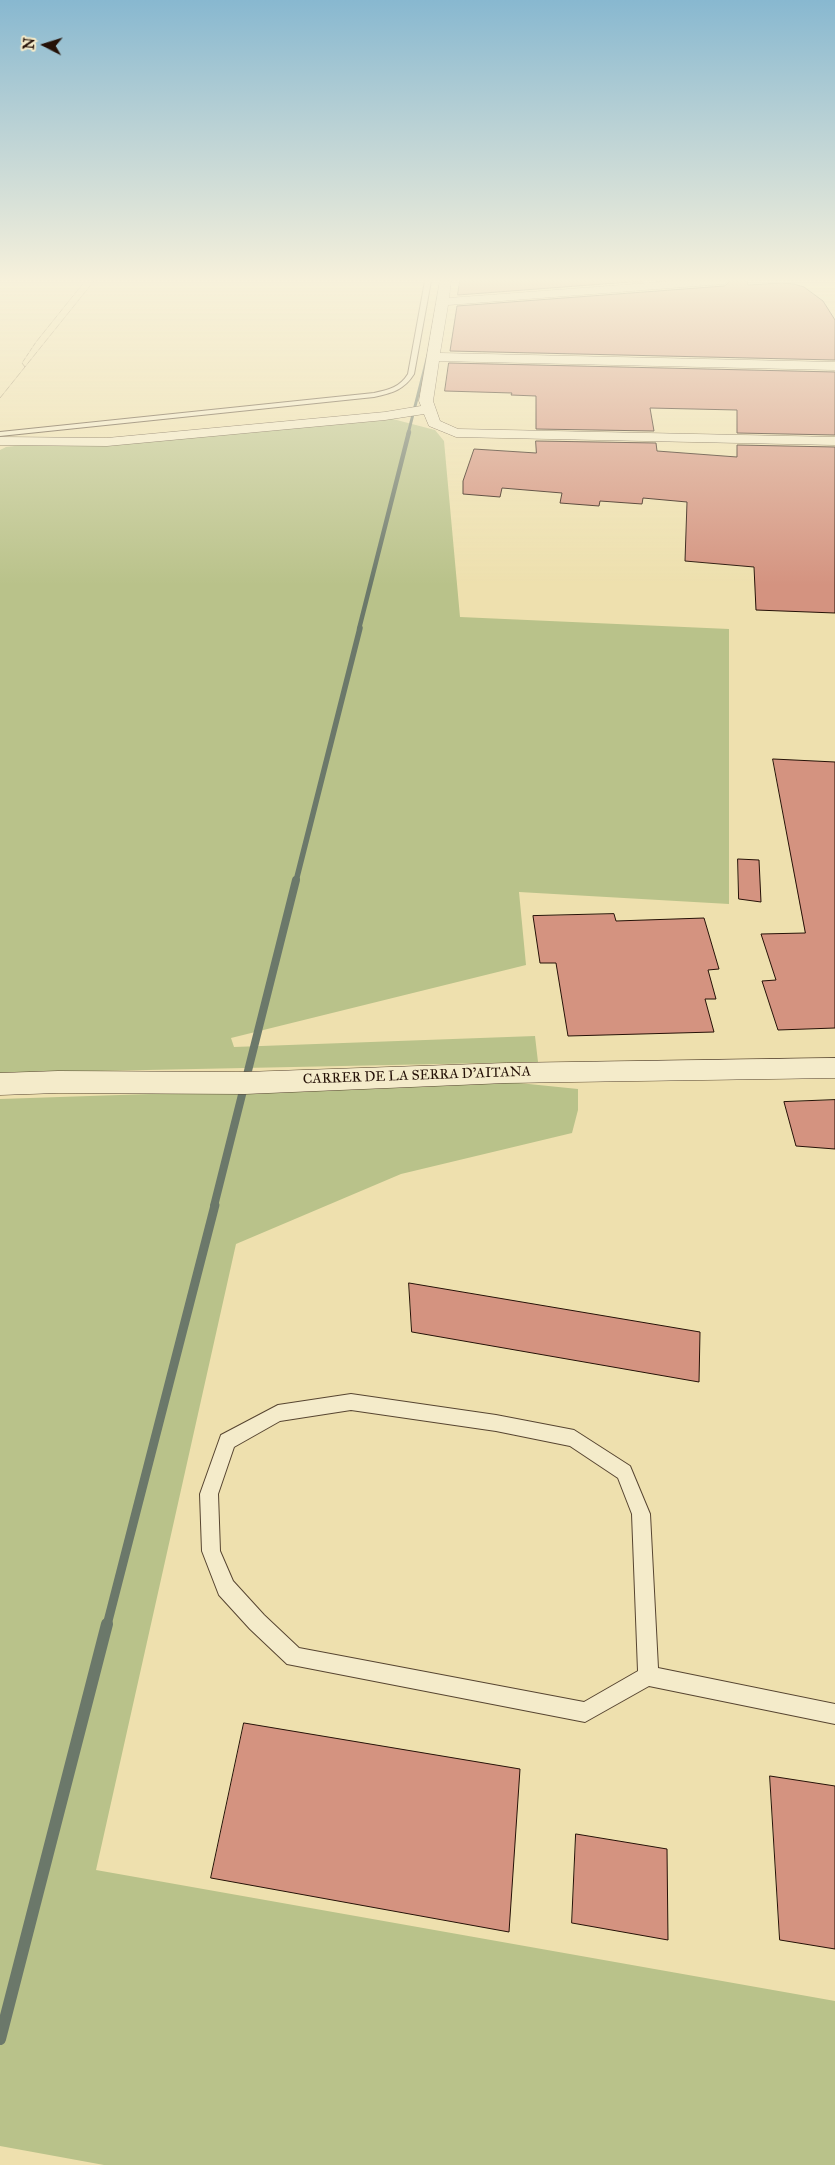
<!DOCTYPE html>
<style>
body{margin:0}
#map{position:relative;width:835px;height:2165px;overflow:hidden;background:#eee0ae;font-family:"IM FELL Great Primer",serif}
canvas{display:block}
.north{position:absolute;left:20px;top:20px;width:50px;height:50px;-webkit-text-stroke:4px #f4ebca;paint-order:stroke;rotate:275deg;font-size:14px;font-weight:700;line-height:20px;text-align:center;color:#251107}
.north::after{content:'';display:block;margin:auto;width:18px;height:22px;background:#251107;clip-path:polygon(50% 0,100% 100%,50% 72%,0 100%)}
</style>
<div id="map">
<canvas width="835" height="2165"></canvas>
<div class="north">N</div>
</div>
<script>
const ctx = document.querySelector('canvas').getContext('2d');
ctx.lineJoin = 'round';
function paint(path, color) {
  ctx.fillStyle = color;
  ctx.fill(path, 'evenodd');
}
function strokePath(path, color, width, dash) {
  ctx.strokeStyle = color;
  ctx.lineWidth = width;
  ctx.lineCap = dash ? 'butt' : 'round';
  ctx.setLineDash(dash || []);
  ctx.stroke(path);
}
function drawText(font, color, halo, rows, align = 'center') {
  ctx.font = font + ' "IM FELL Great Primer",serif';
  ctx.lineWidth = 4;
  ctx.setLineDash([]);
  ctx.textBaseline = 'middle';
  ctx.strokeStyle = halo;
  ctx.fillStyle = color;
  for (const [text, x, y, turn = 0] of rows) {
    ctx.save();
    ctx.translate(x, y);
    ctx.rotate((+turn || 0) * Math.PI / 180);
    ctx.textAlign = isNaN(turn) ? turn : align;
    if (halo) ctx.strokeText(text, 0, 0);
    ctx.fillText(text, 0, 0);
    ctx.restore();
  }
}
paint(new Path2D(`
 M389 418 435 430 444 441 460 617 729 629V904L519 892 526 965 231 1038 234 1047 535 1036 538 1062 0 1073V450L6 447 23 445Z
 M509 1082 578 1089V1110L572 1133 401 1174 236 1244 96 1870 835 2001V2165H104L0 2146V1099Z`), '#b9c28a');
strokePath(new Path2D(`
 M408 434 428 355`), '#6b786a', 3);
strokePath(new Path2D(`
 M359 629 409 432`), '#6b786a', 4.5);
strokePath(new Path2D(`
 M296 881 360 628`), '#6b786a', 5.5);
strokePath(new Path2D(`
 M214 1206 296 880`), '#6b786a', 8);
strokePath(new Path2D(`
 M107 1625 215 1205`), '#6b786a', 9);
strokePath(new Path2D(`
 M0 2039 107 1624`), '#6b786a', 12);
const building = new Path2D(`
 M460 281H643L458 295Z
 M731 281H747L748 285 781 283 794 284 804 287 823 301 835 320V360L450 351 457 306 724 286Z
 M449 363 835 372V435L737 433V410L650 408 654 431 536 429V396L511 395 512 393 445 391Z
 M536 441 656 443 657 451 737 457V445L835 447V613L756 610 754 567 685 561 687 502 643 498 642 504 600 501 599 506 560 503 562 493 502 488 500 497 463 494V481L474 449 536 453Z
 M773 759 835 762V1028L778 1030 762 981 776 980 761 934 805 933Z
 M738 859 759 860 761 902 739 899Z
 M614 914 616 921 704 918 719 969 708 970 716 999H705L714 1032 568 1036 556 963H540L533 916Z
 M835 1100V1149L796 1146 784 1102Z
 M409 1283 700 1332 699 1382 412 1332Z
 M244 1723 520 1769 509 1932 211 1878Z
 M770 1776 835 1786V1949L780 1940Z
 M576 1834 667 1849 668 1940 572 1923Z`);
paint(building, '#d49380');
strokePath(building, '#251107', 1);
const service = new Path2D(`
 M425 281H431L414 374C404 390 392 393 374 397L0 436V432L374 393C389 390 400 387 408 374Z
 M351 1394 496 1415 574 1430 630 1466 650 1514 658 1668 835 1704V1724L649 1686 585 1722 287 1664 250 1629 219 1595 202 1551 200 1494 221 1435 278 1405ZM351 1410 496 1431 570 1446 618 1478 632 1514 638 1671 584 1702 299 1648 264 1615 233 1581 220 1551 218 1494 234 1447 280 1421Z`);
const minor = new Path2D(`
 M440 281H451L449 298 674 281H729L724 284 448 305 440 353 835 362V370L439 361 433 401 440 421 458 429 835 437V445L456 437 429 426 424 414 385 420 107 446 0 445V437L107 438 385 412 421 406 419 401Z
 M835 1058V1078L506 1083 245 1094 58 1093 0 1095V1073L58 1071 245 1072 506 1063Z`);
strokePath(service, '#574531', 2);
strokePath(minor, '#574531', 1);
strokePath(new Path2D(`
 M25 367 22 363 36 342 85 281
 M0 398 94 281`), '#251107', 1, [0.5, 1]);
paint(service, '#f4ebca');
paint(minor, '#f4ebca');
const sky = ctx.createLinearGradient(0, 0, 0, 585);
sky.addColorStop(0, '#88b8d0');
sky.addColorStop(0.48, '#f7f1db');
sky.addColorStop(1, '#f7f1db00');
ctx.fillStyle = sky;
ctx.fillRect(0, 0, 835, 585);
drawText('14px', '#251107', '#f4ebca', [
 ["CARRER DE LA SERRA D'AITANA",417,1076,-2]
]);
</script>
